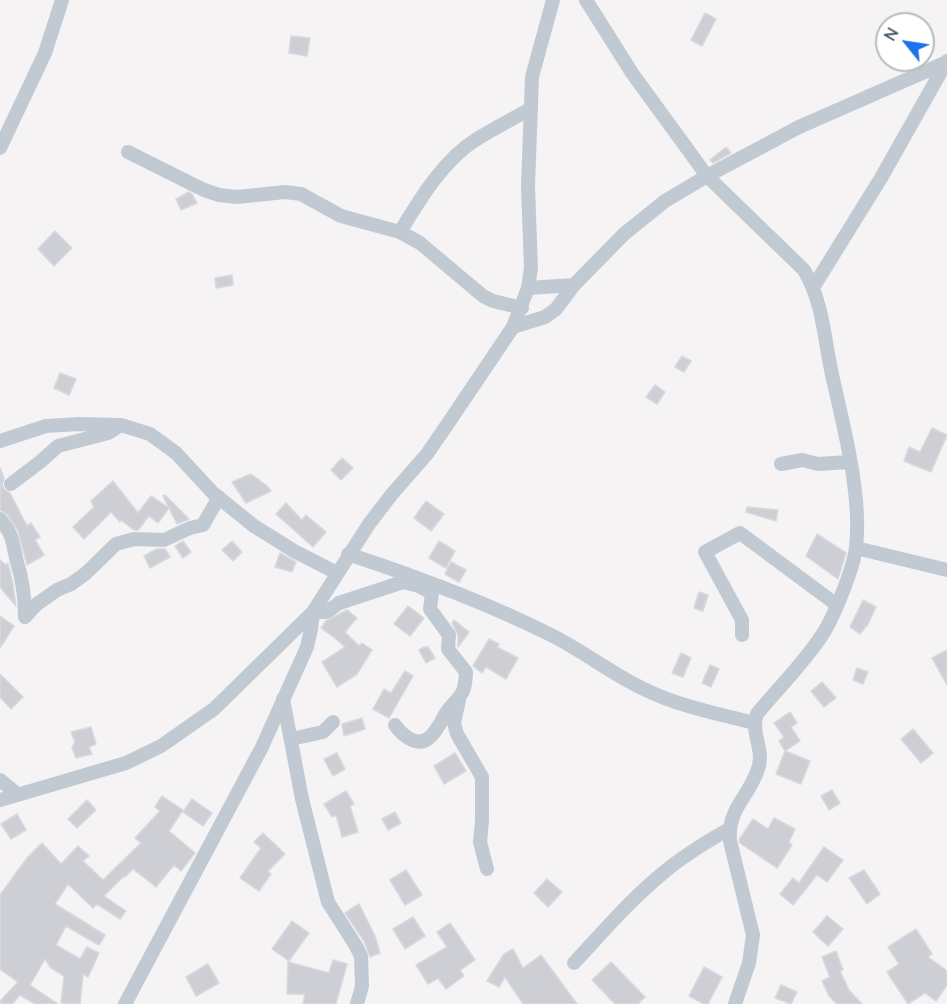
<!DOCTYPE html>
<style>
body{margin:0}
#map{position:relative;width:947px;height:1004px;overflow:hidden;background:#f5f3f3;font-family:Quicksand,sans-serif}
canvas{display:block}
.north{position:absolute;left:875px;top:12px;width:60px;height:60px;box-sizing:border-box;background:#fff;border:2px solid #b7bbc0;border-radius:50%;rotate:300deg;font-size:16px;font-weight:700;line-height:24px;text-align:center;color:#4a5661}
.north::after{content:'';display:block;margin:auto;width:21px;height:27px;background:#1a73e8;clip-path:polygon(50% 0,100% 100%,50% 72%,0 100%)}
</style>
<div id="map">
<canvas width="947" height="1004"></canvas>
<div class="north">N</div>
</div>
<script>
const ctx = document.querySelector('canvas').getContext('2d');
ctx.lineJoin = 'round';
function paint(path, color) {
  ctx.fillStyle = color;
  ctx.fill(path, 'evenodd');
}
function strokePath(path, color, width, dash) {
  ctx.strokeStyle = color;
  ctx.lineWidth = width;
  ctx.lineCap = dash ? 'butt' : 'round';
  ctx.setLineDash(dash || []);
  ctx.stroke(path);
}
const building = new Path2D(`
 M705 13 716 19 702 46 691 40Z
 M291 36 310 38 307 56 289 53Z
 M726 147 731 153 713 163 710 160Z
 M189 192 192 194 197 203 181 210 176 199Z
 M55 231 72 248 54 266 38 249Z
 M232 275 233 285 216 288 215 278Z
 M682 356 691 361 684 372 675 367Z
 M60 373 76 379 69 395 54 388Z
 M655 385 665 392 657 404 646 397Z
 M932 428 947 435 931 472 904 461 909 447 920 452Z
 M342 458 353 468 341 480 331 470Z
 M0 468 4 478 2 485 4 489 10 493 27 526 31 523 40 537 35 540 44 555 27 565 18 531 7 514 0 510Z
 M251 474 267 486 271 491 246 503 232 482Z
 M113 481 138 513 151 496 169 508 158 523 149 516 138 530H134L121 520 120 522 111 512 84 539 73 527 94 507 91 501Z
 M165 495 189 519 177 524 163 496Z
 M426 501 444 514 431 531 414 518Z
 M286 503 302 520 306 515 326 532 313 547 276 514Z
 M747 507 778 510 776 521 746 512Z
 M817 534 846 553 838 579 806 556Z
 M183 541 191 552 183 558 175 546Z
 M232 541 242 552 233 561 222 550Z
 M439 541 455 551 446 568 429 558Z
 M157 549H165L170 557 150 568 144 556Z
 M280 553 296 562 292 572 275 567Z
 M0 560 6 565 8 563 13 584 16 606 0 587Z
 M451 562 466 570 459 582 445 574Z
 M699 592 708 595 703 611 694 608Z
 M863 600 876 607 868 624 860 634 850 627Z
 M408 606 424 618 410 636 394 624Z
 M347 610 357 618 345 632 359 646 362 643 372 650 357 674 337 687 322 662 345 647 335 638 321 628 326 621Z
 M0 616 14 626 0 648Z
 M454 620 469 632 458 647V635L452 623Z
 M489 639 499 644 497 647 518 658 506 679 486 667 482 673 473 666Z
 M424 647H428L435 658 426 663 419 650Z
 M947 650V685L932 658Z
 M681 653 691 658 683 677 672 673Z
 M710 665 719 669 711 687 702 683Z
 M857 668 868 672 863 684 853 680Z
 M405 671 413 676 389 718 373 709 384 689 391 693Z
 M0 674 23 697 11 709 0 697Z
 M822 682 836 698 824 707 811 691Z
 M790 712 797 723 791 727 800 741 785 751 779 741 784 737 774 723Z
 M362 718 365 729 344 736 342 724Z
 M91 727 96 744 89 747 92 754 76 758 72 748 75 742 71 732Z
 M913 729 933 753 921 763 901 739Z
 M785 751 810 761 801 784 776 774Z
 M337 753 345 769 333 776 324 759Z
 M455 753 466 771 444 784 434 766Z
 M832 790 840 803 829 810 821 796Z
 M346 791 354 804 350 806 358 832 342 837 336 815 332 817 324 804Z
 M162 796 183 810 169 831 195 853 181 871 174 865 156 887 133 869 125 877 124 876 104 896 126 911 120 919 97 904 93 908 68 884 55 904 105 935 99 945 66 926 56 945 80 959 87 947 99 953 88 977 83 974 80 1004 61 1003 64 976 50 967 45 959 30 985 58 1004H35L20 995 12 1004H0V1001L18 982 0 969V895L27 858 42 843 61 864 78 846 89 856 83 861 103 880 141 843 135 838 160 811 155 807Z
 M192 799 212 813 203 826 183 812Z
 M87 800 96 810 77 828 68 819Z
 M395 812 401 823 388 830 382 819Z
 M17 814 26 830 11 839 1 824Z
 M774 818 795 829 789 842 792 845 777 868 740 843 739 840 753 819 768 829Z
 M263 833 285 854 268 871 271 874 259 891 240 878 261 848 254 842Z
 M824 847 843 860 827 882 817 875 793 905 780 894 793 878 799 883Z
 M406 870 422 895 405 905 390 880Z
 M864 870 880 894 867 904 849 878Z
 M547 879 562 892 548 907 534 893Z
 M359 904 375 936 380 953 370 957 364 941 345 913Z
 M827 916 843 929 828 946 813 932Z
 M413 917 425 936 405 949 393 929Z
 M292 921 309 933 289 961 272 949Z
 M450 923 475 960 460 970 464 976 446 989 438 978 428 984 416 965 447 947 437 932Z
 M916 929 932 954 928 957 947 971V985L936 1001 925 993 908 1004 887 972 899 964 888 947Z
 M513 949 523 968 541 955 577 1004H523L505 977 499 987 487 981 504 954Z
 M836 951 843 970 840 971 849 990 862 1004H837L829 996 822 981 830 977 822 957Z
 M333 960 347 964 336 1004H303L305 994H287L288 962 329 973Z
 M611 962 645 997 638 1004H615L592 980Z
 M208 964 219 983 196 996 186 977Z
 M704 967 722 977 708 1004H704L689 996Z
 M781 985 797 992 791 1004 775 998Z`);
paint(building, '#cdcfd5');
strokePath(building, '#d7d9de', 1.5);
strokePath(new Path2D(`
 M586 0 632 73 707 176 804 270C824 304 824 341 833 379 844 428 862 497 856 547 854 567 835 614 824 632 806 661 779 687 757 714 750 733 765 750 758 769 749 797 727 809 730 841L753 935 749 963 735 1004
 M0 148 45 53 62 0
 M128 152 204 190 219 195 237 197 285 192 301 194 341 216 400 232 420 243 483 296 493 301 522 308
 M400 232C420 199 444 159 477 139 494 128 513 119 530 109
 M814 286 881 178 947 61
 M528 288 574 285
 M513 327 545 317 556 309 574 285 624 234 665 201 707 176 799 127 947 62
 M0 441 46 426 79 424 121 425 150 434 176 453 213 493 254 526 294 551 337 573
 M781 464 802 460 818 464 849 462
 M11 484 40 462 58 446 108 433 119 426
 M0 519C14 536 12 542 17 562 23 581 25 597 25 617
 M856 548 947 570
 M348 554C418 577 485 602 551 635 589 654 622 682 662 697 691 709 724 715 754 723
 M25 617 37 604 57 590 71 584 85 574 116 544 134 539 164 540 190 528 203 525 219 497
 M742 635V620L705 552 740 533 837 605
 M283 699 302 799 328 902 356 946 361 956 362 986 357 1004
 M459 700 454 723 457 734 482 777V821L480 842 487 869
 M291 739 323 732 333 722
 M0 780 17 794
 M0 800 126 763 161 746 214 709 313 612 369 524 392 494 427 454 451 419 513 327 528 288 531 268 528 187 532 77 553 0
 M574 963C603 932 630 900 663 873 683 856 706 842 729 829
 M125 1004 262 747 307 647 311 629 313 612H327L339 603 403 582 419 586 432 593 430 609 449 635 448 649 466 672C465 699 459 694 446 713 441 721 437 731 430 737 418 749 402 735 395 725`), '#c1cad2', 14);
</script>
